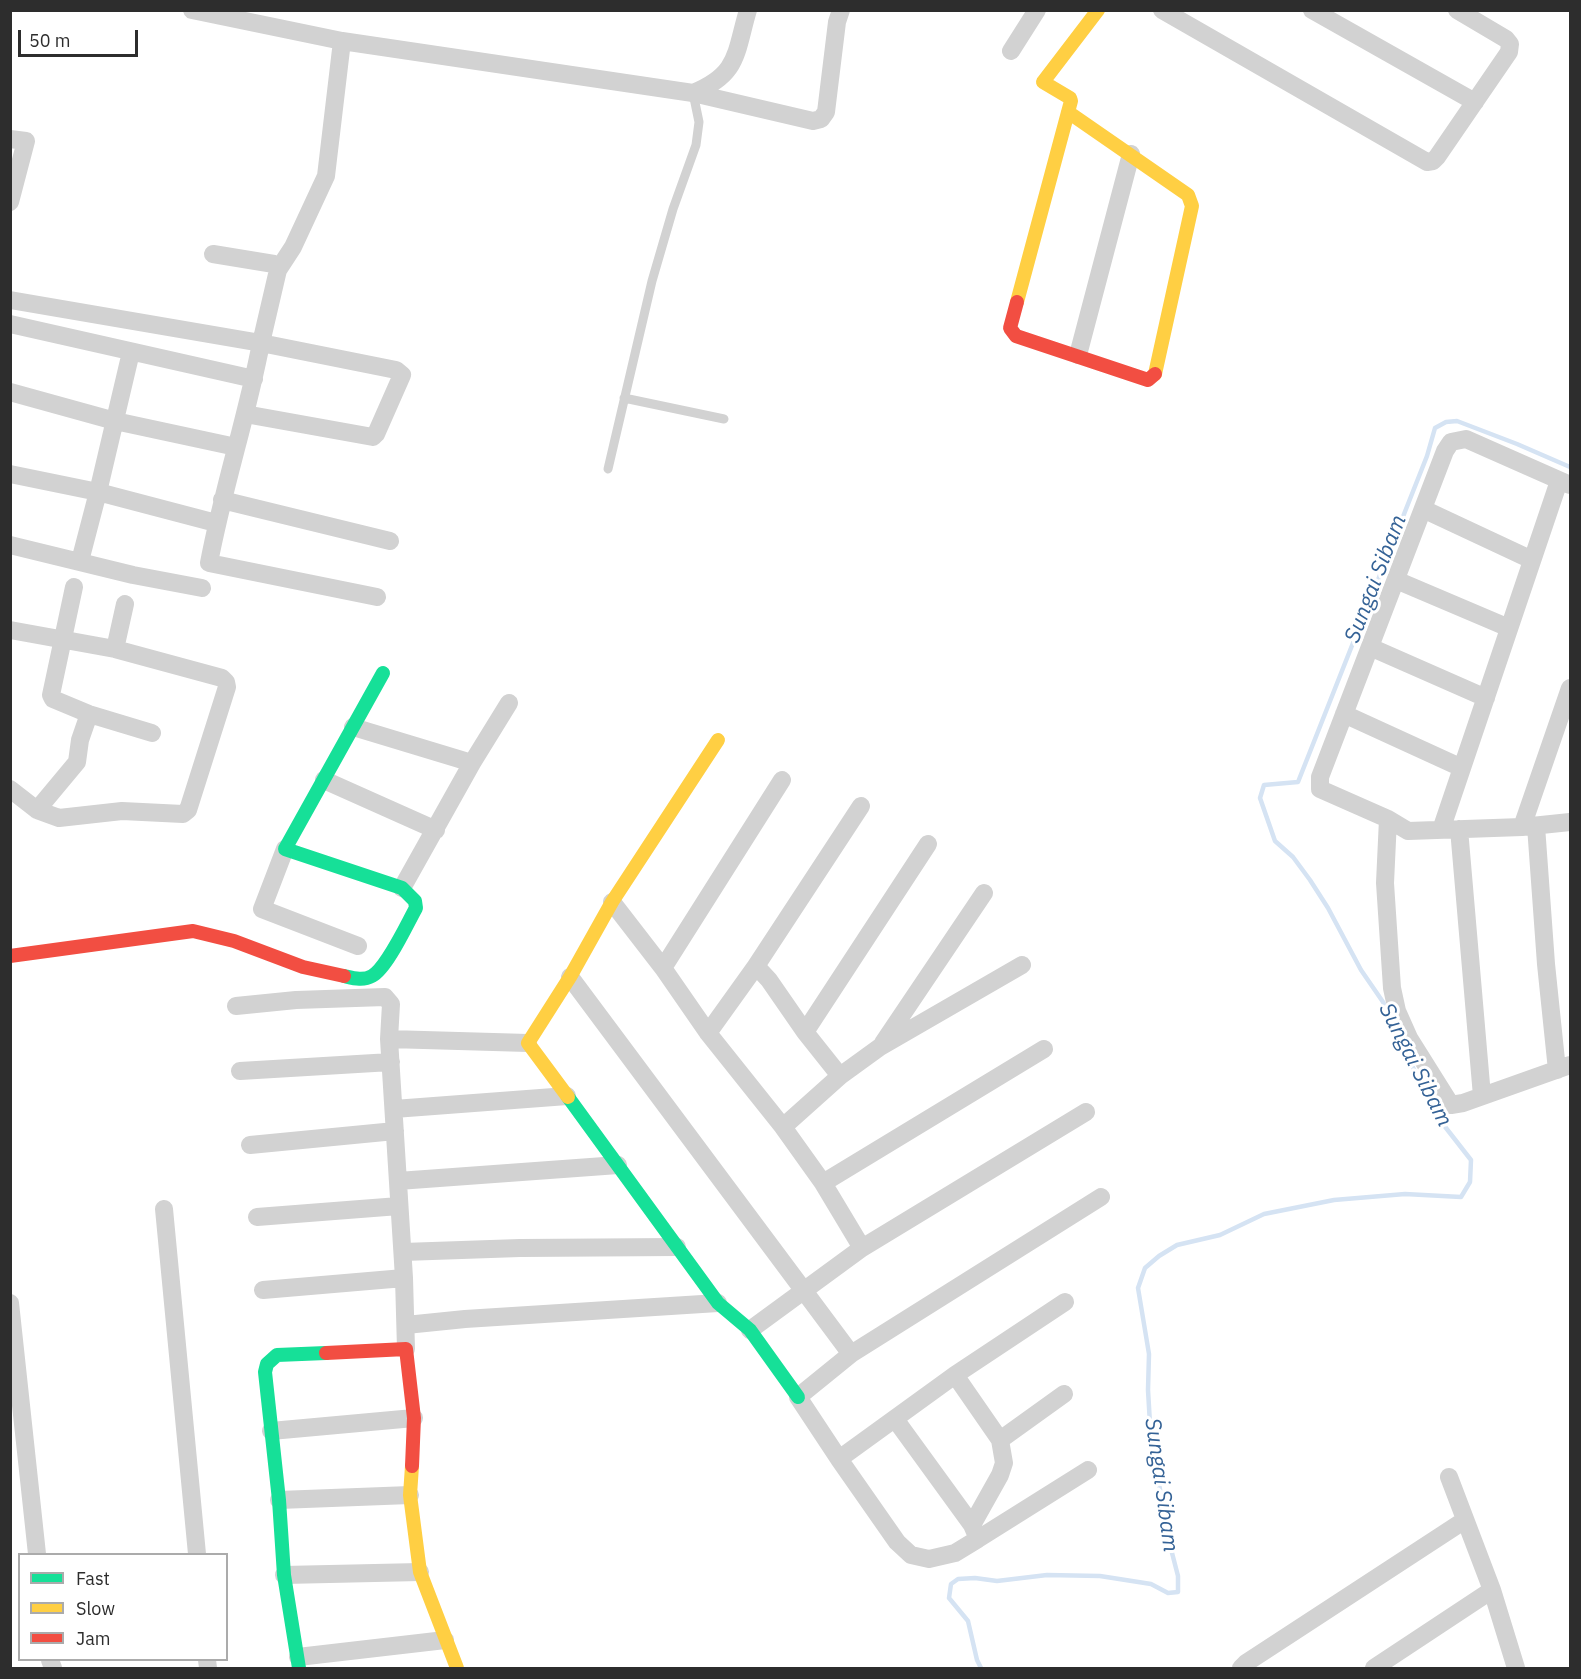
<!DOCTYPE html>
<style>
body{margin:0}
#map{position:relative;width:1581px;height:1679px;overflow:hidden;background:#fff;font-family:"IBM Plex Sans",sans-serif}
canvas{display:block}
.frame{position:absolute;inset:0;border:12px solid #2d2d2d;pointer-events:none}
.legend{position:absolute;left:18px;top:1553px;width:210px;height:108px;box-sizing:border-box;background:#fff;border:2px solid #ababab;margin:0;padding:8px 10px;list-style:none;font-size:18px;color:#2d2d2d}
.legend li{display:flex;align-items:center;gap:12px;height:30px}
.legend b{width:30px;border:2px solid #ababab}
.scale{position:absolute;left:18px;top:30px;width:120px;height:27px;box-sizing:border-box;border:3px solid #2d2d2d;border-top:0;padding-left:8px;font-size:18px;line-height:21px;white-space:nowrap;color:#2d2d2d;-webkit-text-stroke:4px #fff;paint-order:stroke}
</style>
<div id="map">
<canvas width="1581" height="1679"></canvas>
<div class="frame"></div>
<ul class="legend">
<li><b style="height:8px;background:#16e098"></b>Fast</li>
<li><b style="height:8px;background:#ffcf43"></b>Slow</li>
<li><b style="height:8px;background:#f24e42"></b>Jam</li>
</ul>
<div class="scale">50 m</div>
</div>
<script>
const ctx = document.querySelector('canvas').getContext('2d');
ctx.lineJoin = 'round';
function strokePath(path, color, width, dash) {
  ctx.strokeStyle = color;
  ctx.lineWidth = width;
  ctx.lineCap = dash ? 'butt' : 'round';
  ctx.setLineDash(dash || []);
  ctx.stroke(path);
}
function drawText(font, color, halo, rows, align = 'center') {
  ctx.font = font + ' "IBM Plex Sans",sans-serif';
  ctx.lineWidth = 6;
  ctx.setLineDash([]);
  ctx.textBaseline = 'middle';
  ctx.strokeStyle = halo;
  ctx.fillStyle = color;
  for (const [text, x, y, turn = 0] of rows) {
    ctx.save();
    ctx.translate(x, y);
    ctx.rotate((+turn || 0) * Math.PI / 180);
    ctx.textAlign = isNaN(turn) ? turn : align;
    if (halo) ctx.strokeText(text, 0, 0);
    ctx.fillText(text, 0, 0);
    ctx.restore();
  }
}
strokePath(new Path2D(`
 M1393 1023 1383 1002 1361 970 1328 908 1310 880 1293 857 1275 841 1260 798 1264 785 1298 782 1427 456 1435 428 1446 422 1457 421 1517 444 1570 467
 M981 1668 977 1660 968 1621 949 1598 951 1584 958 1579 975 1578 997 1581 1047 1575 1100 1576 1151 1584 1168 1593 1178 1592V1576L1171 1549 1151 1441 1148 1390 1149 1354 1138 1288 1145 1268 1159 1256 1177 1245 1220 1235 1264 1214 1334 1200 1405 1194 1461 1197 1470 1182 1471 1160 1439 1119 1426 1096 1400 1039`), '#d5e3f3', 4.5);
strokePath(new Path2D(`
 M624 398 724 419
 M608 469 652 281 673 209 696 145 699 122 693 93`), '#d2d2d2', 9);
strokePath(new Path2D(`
 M192 10 342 41 693 93C739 74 735 54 748 10
 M1162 10 1427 162 1433 161 1437 157 1509 52 1510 44 1506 39 1457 10
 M1312 10 1475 102
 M1011 51 1037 10
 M693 93 813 121 821 119 826 112 837 22 841 10
 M10 139 26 141 10 202
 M213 254 274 264 278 270 261 343 396 370 402 375 376 434 373 437 245 414
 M278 270 293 247 326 176 342 41
 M10 300 261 343C247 417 223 488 209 563L377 597
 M10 324 254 379
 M1078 355 1131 154
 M10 392 115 421 236 447
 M10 474 98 492 216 523
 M1570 485 1466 439 1451 442 1445 451 1320 777V789L1388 819 1408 831 1522 827 1570 822
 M222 500 390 541
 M1423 509 1532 560
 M10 545 133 575 202 588
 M80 561 98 492 131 352
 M1396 580 1509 628
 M74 587 51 695 53 699 89 714 152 733
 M10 630 115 649 222 678 226 682 227 687 188 810 183 814 122 811 59 818 37 810 10 789
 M1370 647 1486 698
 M115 649 125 604
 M1344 714 1462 768
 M353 727 472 763
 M324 780 436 830
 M782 780 663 968 708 1033 783 1127 823 1183 862 1248
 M37 810 77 762 80 740 89 714
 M1388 819 1385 883 1392 988 1397 1011 1409 1038 1451 1105 1463 1103 1570 1065
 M1536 826 1546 964 1557 1070
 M1522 827 1570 688
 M1459 829 1482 1096
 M1441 830 1559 481
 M285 849 262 909 358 946
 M402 888 472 763 509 703
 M612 902 663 968
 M570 977 851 1354
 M236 1006 296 1000 385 997 391 1004 389 1039
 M805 1032 769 980 756 966 861 806
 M708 1033 756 966
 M883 1043 984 893
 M240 1071 391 1062
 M840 1076 805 1032 928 844
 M394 1109 567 1096
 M783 1127 840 1076 880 1047 1022 965
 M250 1145 395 1131
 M398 1181 618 1165
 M823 1183 1044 1049
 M164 1209 197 1554
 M257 1217 399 1206
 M403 1252 520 1248 677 1247
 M263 1290 404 1278
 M1065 1302 955 1375 839 1459 798 1397 851 1354 1101 1197
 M10 1303 37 1554
 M406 1325 465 1319 718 1303
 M750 1330 862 1248 1086 1112
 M406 1349 404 1278 389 1039 528 1043
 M955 1375 1000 1440 1064 1394
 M895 1419 972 1525
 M271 1431 414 1418
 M1000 1440 1004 1463 1000 1475 972 1525 978 1539 1088 1470
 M839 1459 897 1542 911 1555 929 1559 955 1553 978 1539
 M1449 1477 1492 1590 1516 1668
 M279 1500 410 1495
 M284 1575 420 1572
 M298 1657 445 1640
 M50 1660 53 1668
 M207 1660 208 1668
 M1241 1668 1246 1663 1465 1520
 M1374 1668 1492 1590`), '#d2d2d2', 18);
strokePath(new Path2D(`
 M344 976C353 978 363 981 372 976 387 968 407 924 416 908L415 901 402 888 285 849 383 673
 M568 1097 718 1303 750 1330 798 1397
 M299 1668 284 1575 279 1500 265 1372 267 1364 277 1355 326 1353`), '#16e098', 14);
strokePath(new Path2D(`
 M1068 112 1188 195 1192 206 1155 374
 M1017 302 1071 101 1070 98 1043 82 1098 10
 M568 1097 528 1043 570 977 612 902 718 740
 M412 1466 410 1495 420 1572 457 1668`), '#ffcf43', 14);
strokePath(new Path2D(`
 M1017 302 1010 328 1016 336 1148 380 1155 374
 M10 956 193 931 234 941 303 967 344 976
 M326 1353 406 1349 414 1418 412 1466`), '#f24e42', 14);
drawText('italic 22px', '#346296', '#fff', [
 ["Sungai Sibam",1376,579,-69],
 ["Sungai Sibam",1415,1065,63],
 ["Sungai Sibam",1161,1485,82]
]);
</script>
